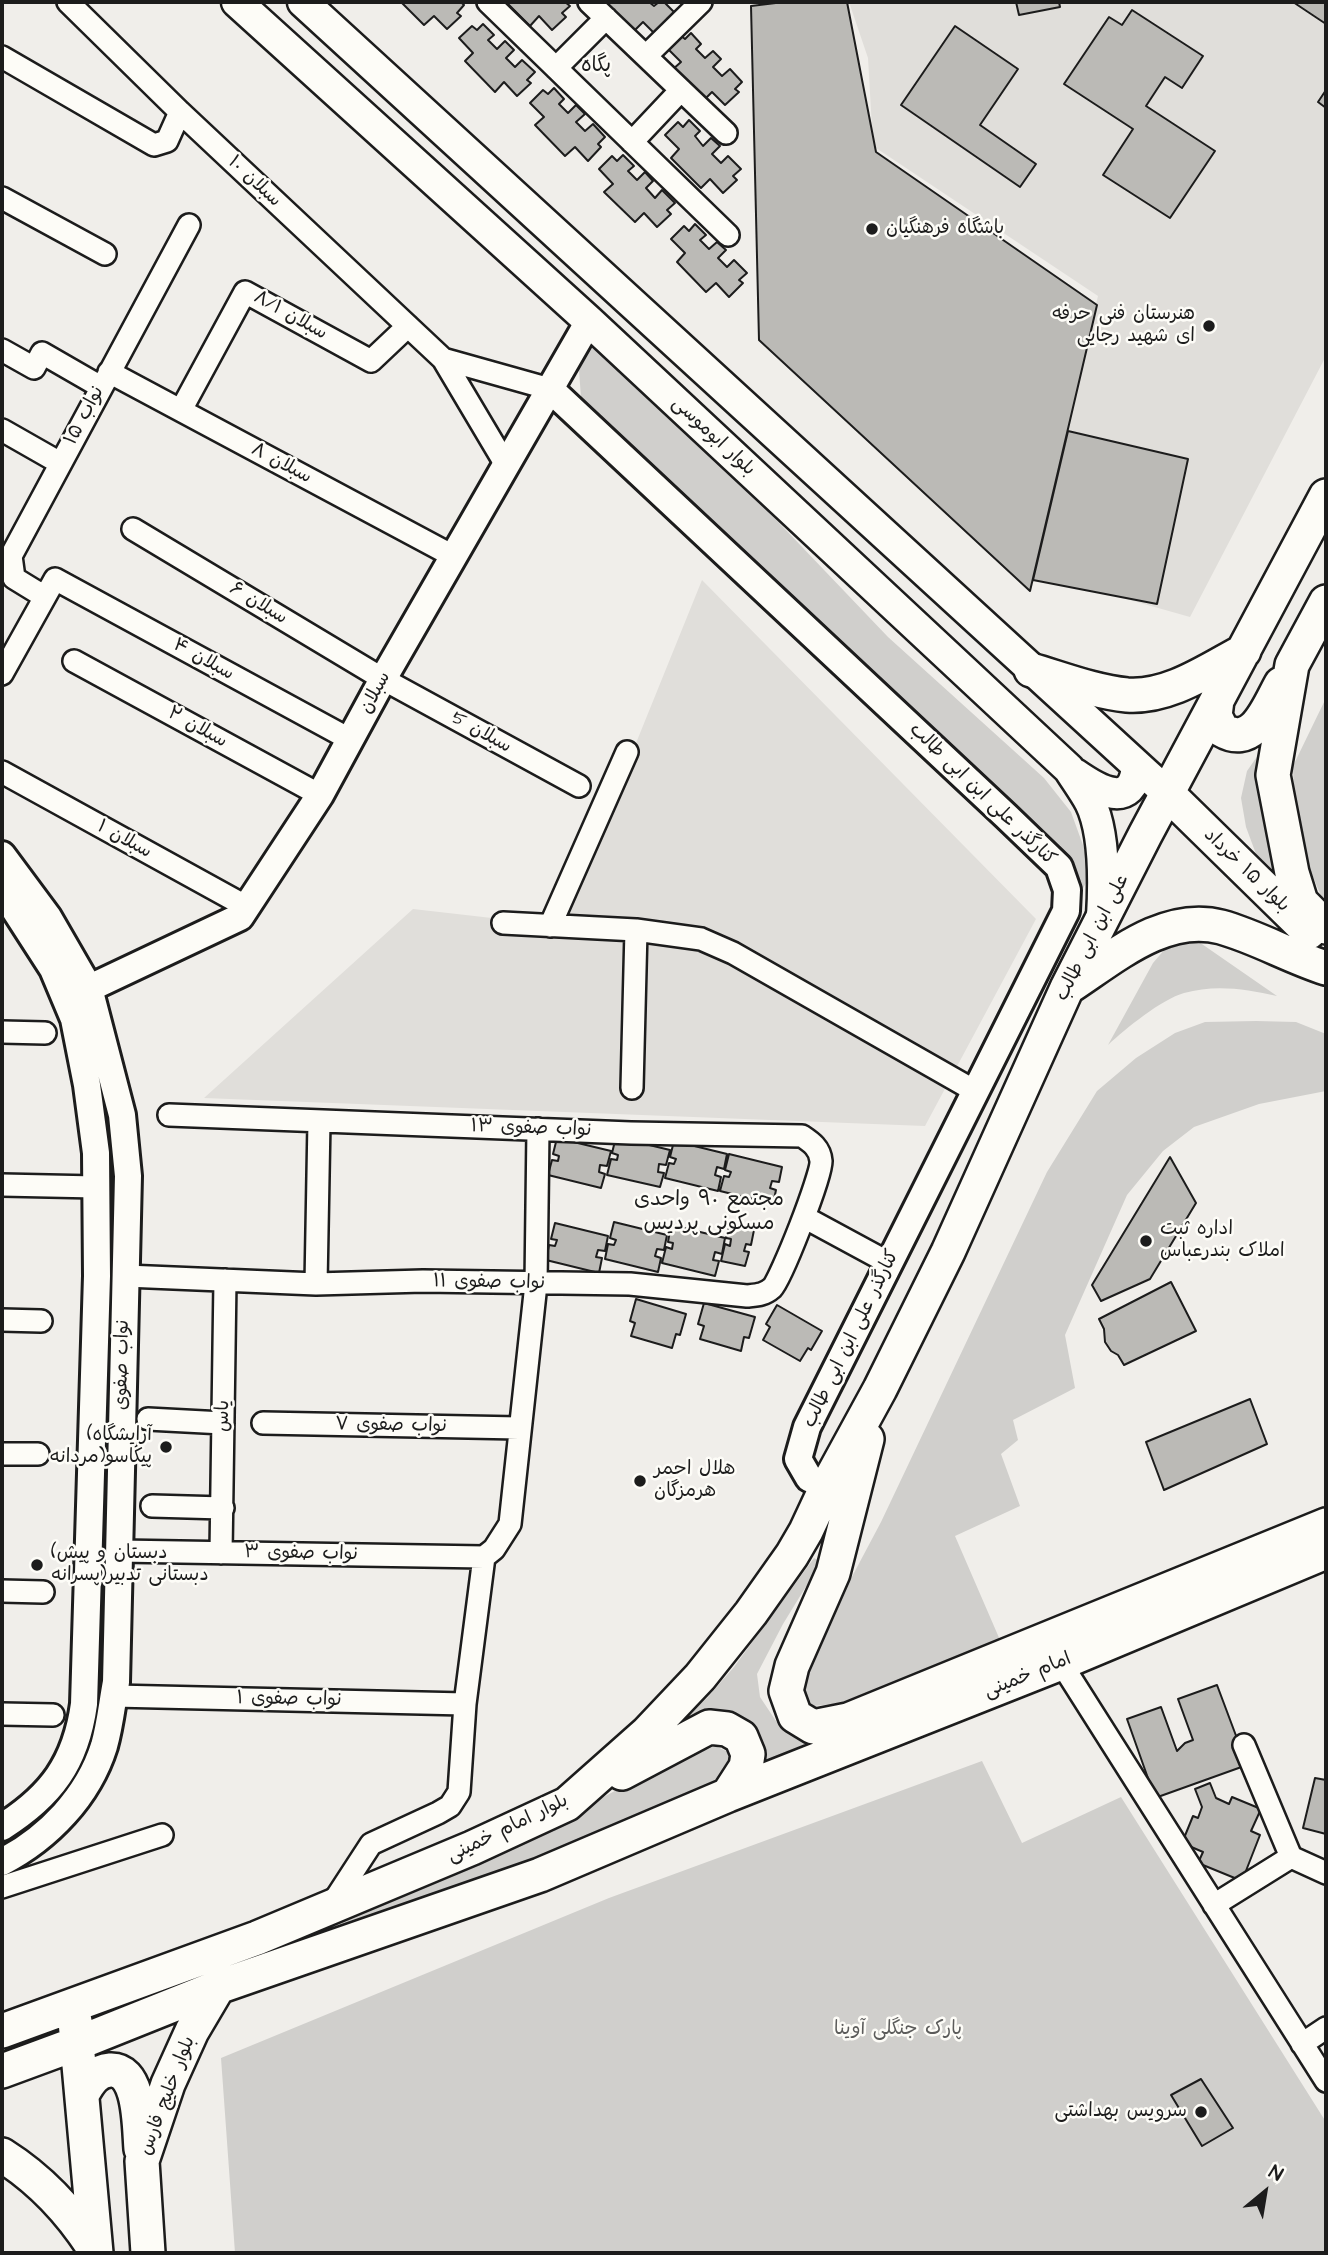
<!DOCTYPE html>
<meta charset="utf-8">
<style>
body{margin:0}
#map{position:relative;width:1328px;height:2255px;overflow:hidden;background:#f0eeea;font-family:"Architects Daughter",sans-serif}
canvas{display:block}
.frame{position:absolute;inset:0;border:4px solid #1c1c1c;pointer-events:none}
.north{position:absolute;left:1230px;top:2157px;width:70px;height:70px;-webkit-text-stroke:5px #fdfcf7;paint-order:stroke;rotate:30deg;font-size:19px;font-weight:700;line-height:28px;text-align:center;color:#1c1c1c}
.north::after{content:'';display:block;margin:auto;width:24px;height:32px;background:#1c1c1c;clip-path:polygon(50% 0,100% 100%,50% 72%,0 100%)}
</style>
<div id="map">
<canvas width="1328" height="2255"></canvas>
<div class="frame"></div>
<div class="north">N</div>
</div>
<script>
const ctx = document.querySelector('canvas').getContext('2d');
ctx.lineJoin = 'round';
function paint(path, color) {
  ctx.fillStyle = color;
  ctx.fill(path, 'evenodd');
}
function strokePath(path, color, width, dash) {
  ctx.strokeStyle = color;
  ctx.lineWidth = width;
  ctx.lineCap = dash ? 'butt' : 'round';
  ctx.setLineDash(dash || []);
  ctx.stroke(path);
}
function drawText(font, color, halo, rows, align = 'center') {
  ctx.font = font + ' "Architects Daughter","Playpen Sans Arabic",sans-serif';
  ctx.lineWidth = 5;
  ctx.setLineDash([]);
  ctx.textBaseline = 'middle';
  ctx.strokeStyle = halo;
  ctx.fillStyle = color;
  for (const [text, x, y, turn = 0] of rows) {
    ctx.save();
    ctx.translate(x, y);
    ctx.rotate((+turn || 0) * Math.PI / 180);
    ctx.textAlign = isNaN(turn) ? turn : align;
    if (halo) ctx.strokeText(text, 0, 0);
    ctx.fillText(text, 0, 0);
    ctx.restore();
  }
}
paint(new Path2D(`
 M849 2H1326V356L1190 617 1031 572 1098 296 873 146 868 58Z
 M702 580 1036 919 925 1126 204 1098 413 909 562 926Z`), '#e0deda');
paint(new Path2D(`
 M594 345 762 505 888 637 1044 778 1071 812 1084 848 1090 876 1082 890 1075 881 1070 863 581 398 579 370Z
 M1326 698V908L1311 872 1301 841 1294 800 1293 766Z
 M1263 748 1262 810 1274 871 1256 854 1246 827 1241 798 1247 771Z
 M1181 939 1199 942 1277 996C1246 989 1215 984 1184 993 1162 999 1125 1029 1108 1045L1153 963 1165 949Z
 M1256 1021 1296 1022 1326 1034V1091L1259 1104 1194 1127 1163 1151 1127 1195 1065 1335 1075 1388 1013 1420 1018 1440 1001 1454 1020 1506 955 1536 1000 1640 884 1688 842 1703 814 1706 800 1693 802 1671 881 1522 1047 1172 1097 1091 1136 1058 1175 1033 1205 1022Z
 M814 1558 821 1562 783 1624 757 1674 760 1697 778 1724 796 1737H816L864 1727 753 1773 754 1737 660 1740 707 1698 734 1667Z
 M715 1746 733 1754V1768L716 1783 673 1805 90 2028V2015L308 1932 492 1857 637 1779Z
 M982 1761 1022 1843 1121 1797 1326 2122V2253H235L221 2058 609 1898Z`), '#d0cfcc');
const building = new Path2D(`
 M401 2H461L464 5 457 13 461 16 447 29 434 16 424 25Z
 M506 2H565L570 6 562 13 566 17 552 30 539 16 530 26Z
 M605 2H649L654 6 659 2H664L674 12 667 19 670 23 657 36 643 22 634 31Z
 M784 2H847L876 152 1097 305 1030 591 759 340 751 6Z
 M1016 2H1059L1060 7 1019 15Z
 M1293 2H1326V24Z
 M1132 10 1203 56 1182 88 1165 77 1146 106 1215 151 1170 218 1103 175 1133 129 1064 84 1109 17 1122 25Z
 M483 24 494 35 488 40 497 49 505 41 514 50 506 58 515 67 522 60 535 72 527 80 531 83 517 96 504 82 495 92 465 61 473 53 459 38 472 26 477 30Z
 M955 26 1018 69 980 125 1036 164 1020 187 901 105Z
 M691 33 701 44 696 49 705 58 713 51 721 59 713 67 722 76 730 69 742 82 735 89 739 92 725 105 712 92 703 101 672 70 681 62 667 48 680 35 685 39Z
 M554 88 564 99 559 104 568 113 576 105 585 114 576 122 585 131 593 124 605 137 598 144 601 147 588 161 575 147 565 156 535 125 544 117 530 103 543 90 548 94Z
 M1326 90V108L1318 102Z
 M689 120 700 131 695 136 703 146 711 138 720 146 712 154 721 163 728 156 741 169 733 176 737 180 723 193 710 179 701 188 671 158 679 149 665 135 678 122 683 127Z
 M623 155 634 166 628 171 637 180 645 172 653 181 646 188 655 198 662 190 675 203 667 210 671 214 657 227 644 213 635 222 604 192 613 184 599 169 612 156 617 161Z
 M695 224 706 235 700 240 709 249 717 242 726 250 718 258 727 267 734 260 747 273 739 280 743 283 729 297 716 283 706 292 677 262 685 253 671 239 684 226 689 231Z
 M1068 431 1188 459 1157 604 1033 580Z
 M616 1137 670 1150 666 1165 659 1164 658 1172 664 1173 660 1187 607 1175 611 1159 617 1160 618 1155 612 1153Z
 M557 1138 611 1151 607 1166 600 1165 599 1172 605 1174 601 1188 548 1175 552 1160 558 1161 559 1156 553 1154Z
 M674 1141 727 1154 724 1169 717 1167 715 1175 721 1177 718 1191 665 1178 669 1163 674 1164 676 1159 670 1157Z
 M729 1154 782 1167 779 1182 772 1181 770 1188 776 1190 773 1204 720 1191 724 1176 729 1177 731 1172 725 1170Z
 M1170 1157 1196 1203 1150 1279 1101 1301 1092 1285Z
 M614 1222 667 1235 664 1250 657 1249 655 1256 661 1258 658 1272 605 1259 608 1244 614 1245 616 1240 610 1238Z
 M555 1223 608 1236 605 1251 598 1250 596 1257 602 1258 599 1273 546 1260 549 1245 555 1246 557 1240 551 1239Z
 M730 1224 754 1230 751 1245 746 1244 744 1251 749 1252 745 1266 721 1261 725 1244 730 1246 731 1239 726 1238Z
 M671 1225 725 1238 722 1254 715 1252 713 1260 719 1261 715 1276 662 1263 666 1247 672 1249 673 1243 668 1242Z
 M1171 1282 1196 1331 1124 1365 1118 1355 1111 1351 1105 1342 1104 1329 1099 1319Z
 M636 1299 686 1314 680 1335 676 1334 672 1348 631 1336 635 1323 630 1321Z
 M704 1303 755 1317 749 1338 744 1337 741 1351 700 1339 704 1326 698 1324Z
 M777 1305 822 1331 811 1350 808 1348 800 1361 763 1340 770 1327 766 1324Z
 M1250 1399 1267 1444 1164 1490 1146 1442Z
 M1217 1685 1247 1765 1155 1798 1127 1719 1161 1707 1177 1751 1185 1743 1193 1740 1178 1699Z
 M1315 1778 1326 1780V1834L1303 1828Z
 M1210 1783 1216 1798 1229 1804 1232 1797 1261 1809 1251 1831 1260 1835 1242 1881 1198 1863 1203 1852 1182 1843 1193 1816 1198 1818 1202 1807 1195 1789Z
 M1201 2079 1233 2128 1202 2146 1171 2095Z`);
paint(building, '#bbbab6');
strokePath(building, '#1c1c1c', 2);
const minor = new Path2D(`
 M68 2 180 112 443 359 506 465
 M488 2 728 235
 M589 2 726 133
 M646 56 701 2
 M2 57 154 145 167 141 180 112
 M556 68 606 18
 M632 142 681 90
 M2 198 105 254
 M2 350 34 368 42 353 101 387
 M443 359 550 389
 M109 372 453 556
 M181 410 245 292 371 361 408 326
 M2 430 60 463
 M133 529 383 679 579 786
 M45 597 14 578 11 556 189 225
 M74 661 320 795
 M2 674 55 579 351 740
 M2 772 247 907
 M503 923 636 930 701 939 733 953 975 1091
 M550 926 627 752
 M2 1032 45 1033
 M632 1088 636 930
 M2 1185 96 1187
 M804 1217 889 1263
 M126 1276 316 1284 423 1281 630 1284 747 1296C757 1295 764 1295 772 1288 781 1279 822 1175 821 1161 820 1148 811 1142 802 1136L631 1133 169 1115
 M316 1284 319 1121
 M2 1320 41 1321
 M148 1419 223 1423
 M263 1423 519 1428
 M2 1454H38
 M152 1506 223 1508
 M119 1551 484 1557
 M221 1553 225 1280
 M2 1591 43 1592
 M1061 1663 1326 2081
 M114 1696 465 1704
 M2 1714 53 1715
 M1291 1857 1326 1873
 M2 1887 162 1835
 M1214 1905 1291 1857 1244 1745
 M330 1907 371 1844 438 1813 450 1806 459 1792 465 1704 484 1557 494 1549 510 1524 536 1284 538 1129
 M1302 2044 1326 2028`);
const tertiary = new Path2D(`
 M550 389 1006 816 1059 867 1067 890 1066 911 807 1427 798 1459 809 1478 827 1486
 M2 855 48 917 89 988 122 1115 128 1176 116 1682C112 1703 110 1725 104 1746 88 1797 48 1838 2 1862
 M2 890 53 969 74 1019 87 1085 96 1153 97 1276 84 1704C76 1763 51 1796 2 1827
 M75 995 240 917 320 795 383 679 589 321`);
const secondary = new Path2D(`
 M237 2 589 321 1069 769C1076 780 1084 791 1090 802 1105 832 1104 884 1102 917
 M303 2 1167 793
 M1075 774C1098 790 1133 811 1137 766`);
const primary = new Path2D(`
 M1326 602 1292 665 1273 775 1292 873 1301 902 1326 927
 M1031 670C1062 679 1095 692 1127 695 1169 698 1208 670 1244 651
 M1217 700 1215 716 1222 730C1254 749 1268 707 1281 684
 M1167 793 1309 932
 M1067 988C1112 959 1164 912 1221 927 1257 937 1291 957 1326 968
 M867 1439 833 1573 792 1666 786 1691 795 1716 813 1727 848 1720 1326 1525
 M622 1773 709 1727 727 1729 741 1737 748 1754 746 1767 728 1795
 M75 2021 96 2253
 M2 2031 257 1938 472 1848 567 1804 647 1733 700 1677 751 1613 792 1555 806 1531 827 1486 880 1389 948 1252 1067 988 1145 835 1326 496
 M2 2071 78 2043 218 1987 540 1875 728 1795 1061 1663 1326 1552
 M83 2093C89 2082 96 2071 110 2070 141 2068 139 2128 141 2149
 M2 2155C40 2179 71 2212 95 2250
 M148 2253 142 2161 168 2084 192 2031 218 1987`);
strokePath(minor, '#1c1c1c', 26);
strokePath(tertiary, '#1c1c1c', 32);
strokePath(secondary, '#1c1c1c', 35);
strokePath(primary, '#1c1c1c', 38);
strokePath(minor, '#fdfcf7', 21);
strokePath(tertiary, '#fdfcf7', 26);
strokePath(secondary, '#fdfcf7', 30);
strokePath(primary, '#fdfcf7', 33);
for (const [x, y, r, color] of [
 [872,229,7,"#1c1c1c"],
 [1209,326,7,"#1c1c1c"],
 [1146,1241,7,"#1c1c1c"],
 [166,1447,7,"#1c1c1c"],
 [640,1481,7,"#1c1c1c"],
 [37,1565,7,"#1c1c1c"],
 [1201,2112,7,"#1c1c1c"]
]) {
  const dot = new Path2D();
  dot.arc(x, y, r, 0, 2 * Math.PI);
  ctx.fillStyle = color;
  ctx.fill(dot);
  strokePath(dot, '#fdfcf7', 2.5);
}
drawText('19px', '#1c1c1c', '#fdfcf7', [
 ["سبلان ۱۰",254,182,43],
 ["سبلان ۸/۱",290,316,29],
 ["نواب ۱۵",85,416,-62],
 ["بلوار ابوموسی",713,437,43],
 ["سبلان ۸",281,464,28],
 ["سبلان ۶",258,604,31],
 ["سبلان ۴",203,660,29],
 ["سبلان",376,693,-62],
 ["سبلان ۲",197,728,29],
 ["سبلان 5",481,733,29],
 ["کنارگذر علی ابن ابی طالب",982,795,44],
 ["سبلان ۱",124,840,29],
 ["بلوار ۱۵ خرداد",1246,871,44],
 ["علی ابن ابی طالب",1093,938,-63],
 ["نواب صفوی ۱۳",531,1129,2],
 ["نواب صفوی ۱۱",489,1283,1],
 ["کنارگذر علی ابن ابی طالب",852,1339,-64],
 ["نواب صفوی",123,1365,-89],
 ["یاس",224,1416,-89],
 ["نواب صفوی ۷",391,1426,1],
 ["نواب صفوی ۳",301,1554,1],
 ["امام خمینی",1028,1676,-22],
 ["نواب صفوی ۱",289,1700,1],
 ["بلوار امام خمینی",508,1829,-26],
 ["بلوار خلیج فارس",168,2096,-69]
]);
drawText('19px', '#1c1c1c', '#fdfcf7', [
 ["باشگاه فرهنگیان",886,229],
 ["هنرستان فنی حرفه",1195,315,"right"],
 ["ای شهید رجایی",1195,337,"right"],
 ["اداره ثبت",1160,1230],
 ["املاک بندرعباس",1160,1252],
 ["(آرایشگاه",152,1436,"right"],
 ["پیکاسو(مردانه",152,1458,"right"],
 ["هلال احمر",654,1470],
 ["هرمزگان",654,1492],
 ["(دبستان و پیش",51,1554],
 ["دبستانی تدبیر(پسرانه",51,1576],
 ["سرویس بهداشتی",1187,2112,"right"]
], 'left');
drawText('19px', '#5b5b5a', '#fdfcf7', [
 ["پارک جنگلی آوینا",898,2030]
]);
drawText('21px', '#1c1c1c', '#fdfcf7', [
 ["پگاه",596,67],
 ["مجتمع ٩٠ واحدی",709,1201],
 ["مسکونی پردیس",709,1225]
]);
</script>
